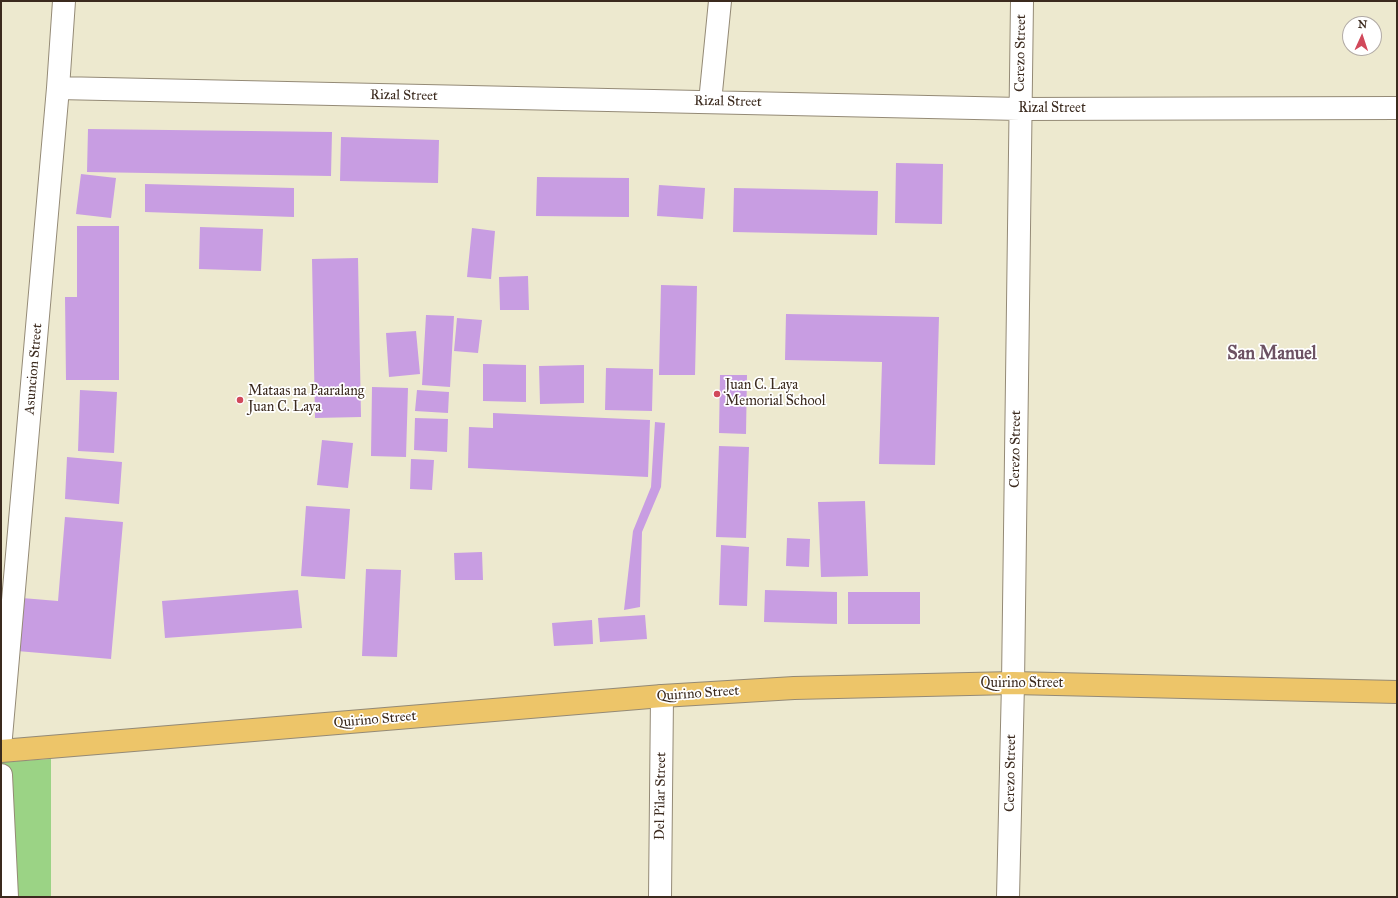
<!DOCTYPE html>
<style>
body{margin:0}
#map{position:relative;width:1398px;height:898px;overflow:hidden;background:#ede9cf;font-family:"IM FELL Great Primer",serif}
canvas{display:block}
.frame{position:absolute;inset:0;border:2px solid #3b2a1e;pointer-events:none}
.north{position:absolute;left:1342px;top:16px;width:40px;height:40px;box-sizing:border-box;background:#fff;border:1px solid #b1aaa5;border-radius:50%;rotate:3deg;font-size:11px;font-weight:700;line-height:16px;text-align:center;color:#3b2a1e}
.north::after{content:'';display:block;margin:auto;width:14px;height:18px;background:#d1495b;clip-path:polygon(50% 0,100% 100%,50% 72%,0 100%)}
</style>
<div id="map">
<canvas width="1398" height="898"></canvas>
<div class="frame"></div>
<div class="north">N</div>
</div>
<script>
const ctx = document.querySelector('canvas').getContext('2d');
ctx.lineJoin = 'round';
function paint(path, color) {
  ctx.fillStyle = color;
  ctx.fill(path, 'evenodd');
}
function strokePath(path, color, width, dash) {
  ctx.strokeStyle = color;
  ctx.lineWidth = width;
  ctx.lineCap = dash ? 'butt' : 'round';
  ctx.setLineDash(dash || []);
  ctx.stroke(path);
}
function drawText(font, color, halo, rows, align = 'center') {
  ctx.font = font + ' "IM FELL Great Primer",serif';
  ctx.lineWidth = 3.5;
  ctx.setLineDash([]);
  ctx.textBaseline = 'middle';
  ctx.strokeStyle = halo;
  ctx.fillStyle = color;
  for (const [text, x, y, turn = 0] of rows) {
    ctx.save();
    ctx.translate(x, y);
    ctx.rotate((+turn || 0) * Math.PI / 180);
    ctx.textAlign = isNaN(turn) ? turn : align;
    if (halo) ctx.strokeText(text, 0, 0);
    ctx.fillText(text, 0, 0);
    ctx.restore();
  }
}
paint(new Path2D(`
 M51 759V897H1V762Z`), '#9bd385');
paint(new Path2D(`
 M88 129 332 132 331 176 87 172Z
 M341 137 439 140 438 183 340 181Z
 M896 163 943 164 942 224 895 223Z
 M81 174 116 178 111 218 76 214Z
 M537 177 629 178V217L536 216Z
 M145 184 294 188V217L145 212Z
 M659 185 705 188 703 219 657 216Z
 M734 188 878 191 877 235 733 232Z
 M77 226H119V380H66L65 297H77Z
 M200 227 263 229 261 271 199 269Z
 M472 228 495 231 491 279 467 277Z
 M358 258 361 417 315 418 312 259Z
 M528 276 529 310H500L499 277Z
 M661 285 697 286 695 375H659Z
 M786 314 939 317 935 465 879 464 882 362 785 360Z
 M426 315 454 316 450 387 422 385Z
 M457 318 482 320 478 353 454 351Z
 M416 331 420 374 389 377 386 333Z
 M483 364 526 365V402L483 401Z
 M584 365V403L540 404 539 366Z
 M606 368 653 369 652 411 605 410Z
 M720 375H747L746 434 719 433Z
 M372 387 408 388 406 457 371 456Z
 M80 390 117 392 114 453 78 451Z
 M417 390 449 392 448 413 415 411Z
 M493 413 650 420 648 477 468 468 469 427 493 428Z
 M415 418 448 419 447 452 414 450Z
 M655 422 665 423 661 487 642 532 640 607 624 610 633 531 651 487Z
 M322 440 353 443 348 488 317 485Z
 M719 446 749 447 746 538 716 537Z
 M67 457 122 462 119 504 65 499Z
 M411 459 434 460 432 490 410 489Z
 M865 501 868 576 821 577 818 502Z
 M306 506 350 509 345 579 301 576Z
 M65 517 123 522 111 659 17 651 22 598 58 601Z
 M787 538 810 539 809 567 786 566Z
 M721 545 749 547 747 606 719 605Z
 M482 552 483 580H455L454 553Z
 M366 569 401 570 397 657 362 656Z
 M298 590 302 628 165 638 162 601Z
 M765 590 837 592V624L764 622Z
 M848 592H920V624H848Z
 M645 615 647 639 600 642 598 618Z
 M592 620 593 644 554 646 552 623Z`), '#c89de2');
const minor = new Path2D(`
 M58 88 1020 109 1397 108
 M710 102 720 1
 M1 737 58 88 64 1
 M1 775 7 897
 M660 897 662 696
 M1008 897 1013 683 1022 1`);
const major = new Path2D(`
 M1 751 662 696 794 688 1013 683 1397 692`);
strokePath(minor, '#948a76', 24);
strokePath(major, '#948a76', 24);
strokePath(minor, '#fff', 22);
strokePath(major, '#edc569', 22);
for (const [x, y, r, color] of [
 [717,394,4,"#d1495b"],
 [240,400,4,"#d1495b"]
]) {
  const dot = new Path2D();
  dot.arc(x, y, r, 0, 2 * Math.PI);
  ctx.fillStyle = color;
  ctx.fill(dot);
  strokePath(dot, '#fff', 1.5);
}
drawText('14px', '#3b2a1e', '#fff', [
 ["Cerezo Street",1021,53,-89],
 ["Rizal Street",404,96,1],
 ["Rizal Street",728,102,1],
 ["Rizal Street",1052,109],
 ["Asuncion Street",34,369,-85],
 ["Cerezo Street",1016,449,-89],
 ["Quirino Street",1022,684],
 ["Quirino Street",698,694,-4],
 ["Quirino Street",375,720,-5],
 ["Cerezo Street",1011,773,-89],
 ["Del Pilar Street",661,796,-89]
]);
drawText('14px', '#3b2a1e', '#fff', [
 ["Juan C. Laya",725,386],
 ["Memorial School",725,402],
 ["Mataas na Paaralang",248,392],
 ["Juan C. Laya",248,408]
], 'left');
drawText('bold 18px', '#6c5263', '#fff', [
 ["San Manuel",1272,355]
]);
</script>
